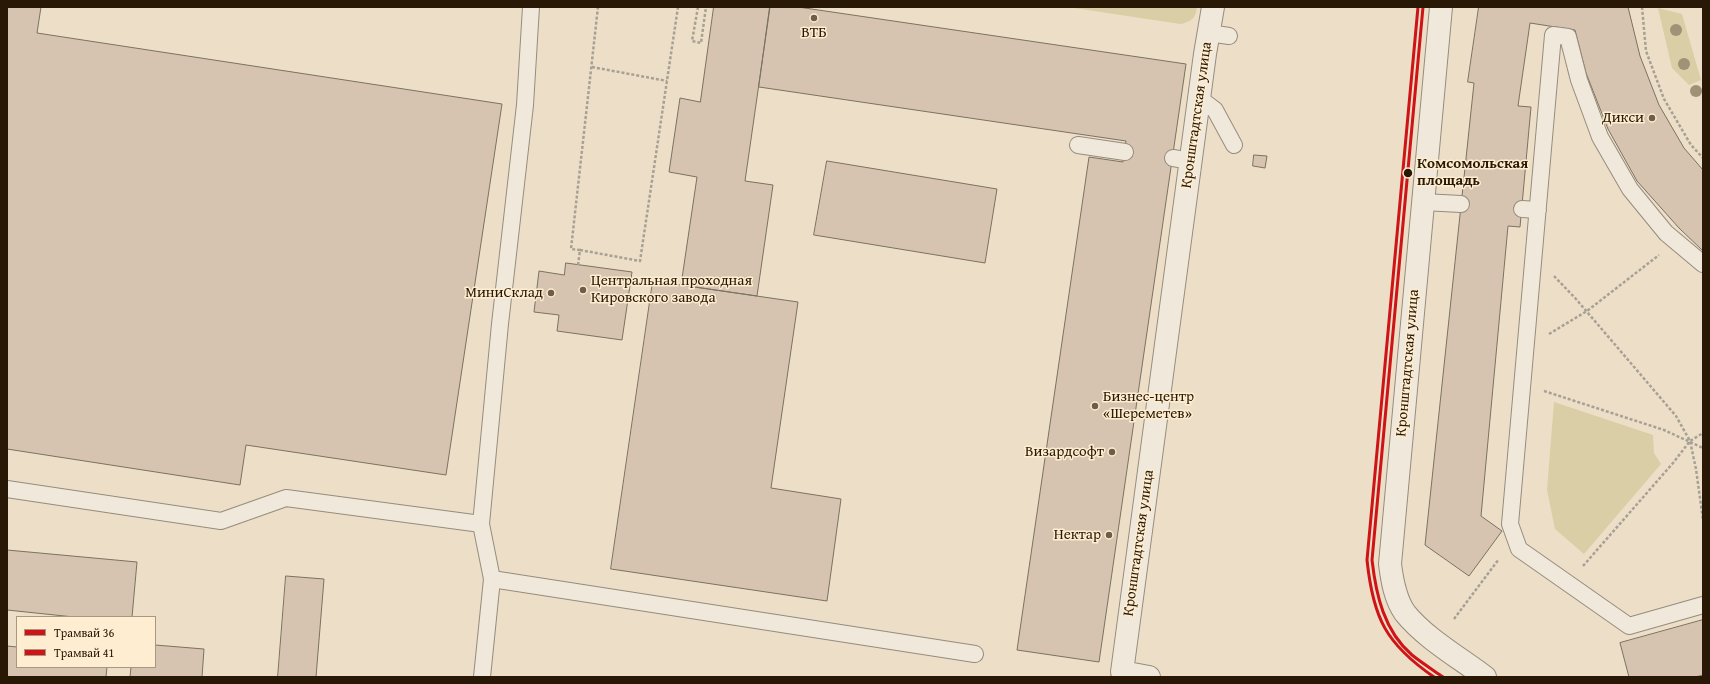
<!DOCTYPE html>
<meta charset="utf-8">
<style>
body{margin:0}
#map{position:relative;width:1710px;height:684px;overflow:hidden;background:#eddfc7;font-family:"Gentium Book Plus",serif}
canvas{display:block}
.frame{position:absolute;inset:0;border:8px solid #281805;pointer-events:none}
.legend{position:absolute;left:16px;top:616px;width:140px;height:52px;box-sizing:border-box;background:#feedd0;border:1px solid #a8987f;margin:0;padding:5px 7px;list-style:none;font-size:12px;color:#281805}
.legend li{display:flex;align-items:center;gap:8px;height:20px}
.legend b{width:20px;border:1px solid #a8987f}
</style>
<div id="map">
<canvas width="1710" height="684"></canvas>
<div class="frame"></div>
<ul class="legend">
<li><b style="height:5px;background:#ce1417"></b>Трамвай 36</li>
<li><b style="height:5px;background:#ce1417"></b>Трамвай 41</li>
</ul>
</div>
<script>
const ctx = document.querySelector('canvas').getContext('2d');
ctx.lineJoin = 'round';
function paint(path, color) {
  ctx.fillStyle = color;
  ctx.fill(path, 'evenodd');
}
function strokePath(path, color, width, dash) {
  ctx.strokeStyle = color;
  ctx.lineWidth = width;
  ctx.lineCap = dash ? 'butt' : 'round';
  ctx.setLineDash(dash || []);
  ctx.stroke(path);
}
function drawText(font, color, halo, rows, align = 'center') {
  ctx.font = font + ' "Gentium Book Plus",serif';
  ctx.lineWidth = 3;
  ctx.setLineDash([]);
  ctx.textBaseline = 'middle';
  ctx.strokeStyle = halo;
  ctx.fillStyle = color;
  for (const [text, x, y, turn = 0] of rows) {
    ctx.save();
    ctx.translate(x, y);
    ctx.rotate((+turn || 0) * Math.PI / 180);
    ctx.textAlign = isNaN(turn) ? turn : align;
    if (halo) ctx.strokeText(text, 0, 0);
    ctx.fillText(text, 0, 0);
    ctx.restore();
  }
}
paint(new Path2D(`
 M1068 7H1197C1196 18 1191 22 1180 24Z
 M1658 8 1682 14 1701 80 1689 85 1672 68Z
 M1554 402 1653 435 1654 453 1661 464 1584 554 1555 529 1547 490Z`), '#d9cea5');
const building = new Path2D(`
 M7 7H41L37 33 502 104 446 475 246 445 240 485 7 449Z
 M714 7H770L745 181 773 185 757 296 681 285 697 177 669 172 680 98 700 102Z
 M770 7H798L1186 64 1099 662 1017 650 1089 157 1123 162 1126 141 759 87Z
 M1479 7H1628L1640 56 1659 105 1684 148 1703 170V251L1679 228 1637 181 1608 129 1586 73 1575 30 1530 23 1518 106 1531 107 1520 227 1508 226 1481 516 1502 531 1469 576 1425 545 1474 83 1468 82Z
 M1254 155 1267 156 1265 168 1253 166Z
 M827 161 997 189 985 263 814 235Z
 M566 263 632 272 622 340 557 331 559 315 534 312 539 271 564 275Z
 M653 281 798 302 771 488 841 499 827 601 611 569Z
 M7 550 137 562 132 617H74L7 610Z
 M286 576 324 579 316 677H278Z
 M1703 620V675L1695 677H1629L1620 643Z
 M155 645 204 649 202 677H130L131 667H155Z
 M7 646 17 647V667H107L106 677H7Z`);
paint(building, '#d6c4b0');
strokePath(building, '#7b7162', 1);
const service = new Path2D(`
 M1209 33 1229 36
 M1199 98 1215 110 1234 145
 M1078 145 1125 152
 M1173 158 1191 161
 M1423 202 1461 204
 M1522 209 1538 210
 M1703 264 1666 233 1630 189 1600 137 1579 80 1568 37 1553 35 1510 524 1519 549 1629 626 1703 605
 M7 489 221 521 286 498 481 524
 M492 579 975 654
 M482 677 492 579 481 524 500 324 525 105 531 7`);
const minor = new Path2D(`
 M1441 7 1390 564C1392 580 1395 599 1405 613 1425 638 1460 658 1485 677
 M1149 677 1122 672 1205 54 1213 7`);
strokePath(service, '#968c7d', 18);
strokePath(minor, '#968c7d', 24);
strokePath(new Path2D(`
 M698 7 692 41 701 43 706 7
 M1642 7 1646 51 1664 99 1691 145 1703 158
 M494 8V7
 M592 67 667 81
 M580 250 640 261 678 7
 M578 265 580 250 571 249 598 7
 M1554 276 1576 299 1676 416 1690 441 1696 469 1703 520
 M1549 334 1587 311 1659 255
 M1544 391 1664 430 1703 448
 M1583 566 1673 463 1690 441 1703 433
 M1454 619 1499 559`), '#a7a095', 2.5, [3, 2]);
strokePath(service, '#efe8db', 16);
strokePath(minor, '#efe8db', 22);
strokePath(new Path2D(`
 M1423 7 1372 560C1376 595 1384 631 1412 655 1422 663 1433 670 1443 677`), '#ce1417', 3);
strokePath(new Path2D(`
 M1418 7 1367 560C1373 618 1386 644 1434 677`), '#ce1417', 3);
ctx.fillStyle = '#9f9276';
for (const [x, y] of [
 [1676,30],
 [1684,64],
 [1696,91]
]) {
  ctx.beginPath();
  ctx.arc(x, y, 6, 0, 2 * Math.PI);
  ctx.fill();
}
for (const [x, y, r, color] of [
 [814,18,4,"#6d5e49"],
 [1652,118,4,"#6d5e49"],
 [1408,173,5,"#281805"],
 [583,290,4,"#6d5e49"],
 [551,293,4,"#6d5e49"],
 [1095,406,4,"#6d5e49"],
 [1112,452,4,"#6d5e49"],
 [1109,535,4,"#6d5e49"]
]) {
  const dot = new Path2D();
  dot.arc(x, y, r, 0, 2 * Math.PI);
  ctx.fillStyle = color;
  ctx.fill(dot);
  strokePath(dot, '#feedd0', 1.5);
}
drawText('15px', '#281805', '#feedd0', [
 ["ВТБ",814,33,"center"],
 ["Дикси",1644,118],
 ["Центральная проходная",591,281,"left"],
 ["Кировского завода",591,298,"left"],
 ["МиниСклад",543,293],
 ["Бизнес-центр",1103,397,"left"],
 ["«Шереметев»",1103,414,"left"],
 ["Визардсофт",1104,452],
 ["Нектар",1101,535]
], 'right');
drawText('15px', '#281805', '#feedd0', [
 ["Кронштадтская улица",1197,115,-82],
 ["Кронштадтская улица",1408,363,-85],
 ["Кронштадтская улица",1139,543,-82]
]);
drawText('bold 15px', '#281805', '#feedd0', [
 ["Комсомольская",1417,164],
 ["площадь",1417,181]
], 'left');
</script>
